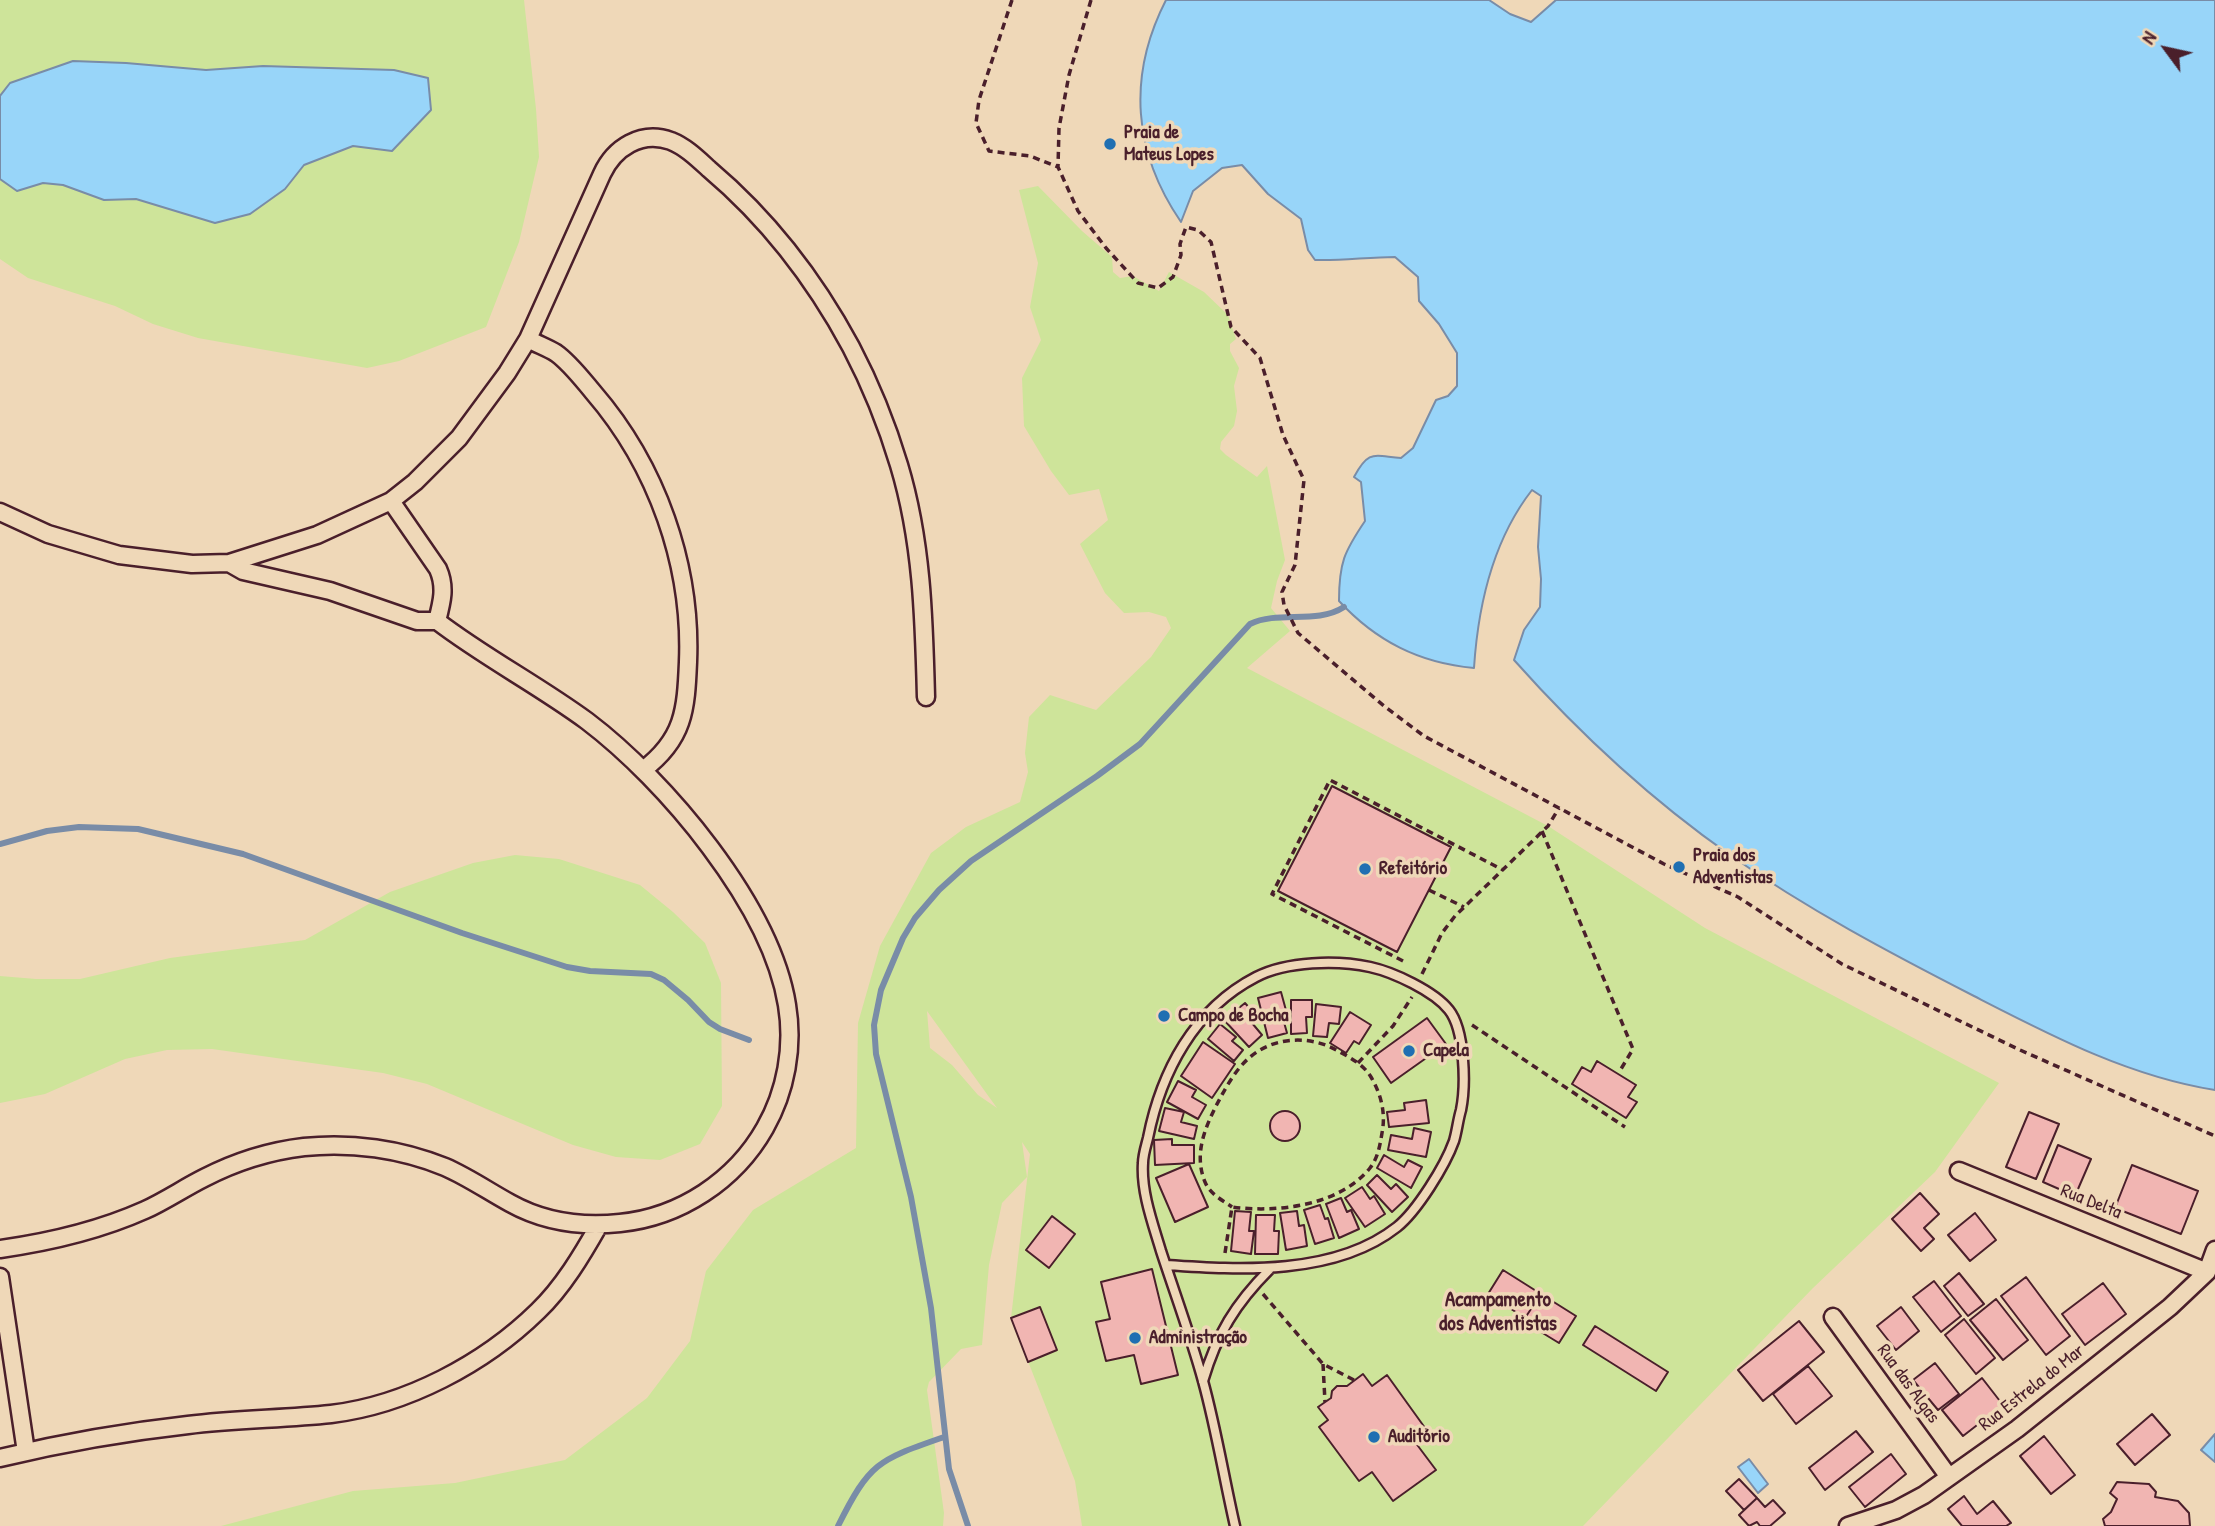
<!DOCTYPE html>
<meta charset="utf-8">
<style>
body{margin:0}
#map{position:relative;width:2215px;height:1526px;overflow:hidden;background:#efd8b8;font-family:"Patrick Hand",sans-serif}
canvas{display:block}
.north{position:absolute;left:2131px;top:14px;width:70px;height:70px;-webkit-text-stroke:5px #efd8b8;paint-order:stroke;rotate:303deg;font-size:19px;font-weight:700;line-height:28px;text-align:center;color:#4a1f2b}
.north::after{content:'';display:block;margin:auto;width:24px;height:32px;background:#4a1f2b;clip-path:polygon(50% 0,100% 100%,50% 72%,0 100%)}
</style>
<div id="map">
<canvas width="2215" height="1526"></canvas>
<div class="north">N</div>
</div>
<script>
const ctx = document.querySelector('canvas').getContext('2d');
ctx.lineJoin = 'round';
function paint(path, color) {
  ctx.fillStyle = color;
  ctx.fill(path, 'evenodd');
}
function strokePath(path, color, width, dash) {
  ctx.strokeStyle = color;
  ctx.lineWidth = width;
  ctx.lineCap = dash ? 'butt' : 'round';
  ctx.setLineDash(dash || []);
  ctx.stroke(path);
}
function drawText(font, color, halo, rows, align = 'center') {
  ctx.font = font + ' "Patrick Hand",sans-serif';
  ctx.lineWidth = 7;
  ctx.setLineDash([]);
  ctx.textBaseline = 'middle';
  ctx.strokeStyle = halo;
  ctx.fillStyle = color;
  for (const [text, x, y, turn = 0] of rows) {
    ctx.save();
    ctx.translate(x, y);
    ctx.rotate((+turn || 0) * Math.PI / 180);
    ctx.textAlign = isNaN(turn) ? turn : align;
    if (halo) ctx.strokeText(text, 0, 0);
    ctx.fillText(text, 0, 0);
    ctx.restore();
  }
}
paint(new Path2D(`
 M0 0H524L536 109 539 157 519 242 486 327 399 361 367 368 198 338 153 324 115 306 28 278 0 259V179L17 190 43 183 63 185 104 200 136 199 174 209 285 189 304 165 353 146 392 151 394 70 263 66 206 70 126 63 73 61 10 83 0 96Z
 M1038 186 1082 231 1112 257 1113 272 1120 278 1133 276 1159 291 1169 272 1204 292 1228 315 1236 339 1230 344V351L1239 368 1234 386 1237 411 1234 426 1221 442 1220 449 1226 455 1257 477 1267 466 1285 560 1277 581 1271 608 1290 631 1247 668 1548 826 1705 928 1999 1083 1935 1172 1813 1288 1583 1526H1082L1075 1481 1011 1318 1030 1154 1022 1142 1027 1177 1002 1203 989 1265 982 1345 961 1349 929 1382 927 1390 944 1513 943 1526H221L353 1491 455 1483 565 1460 647 1398 690 1341 706 1271 753 1210 856 1148 858 1023 880 946 931 853 966 827 1020 802 1028 772 1025 753 1029 717 1050 695 1096 710 1151 657 1171 628 1166 617 1149 612 1124 613 1105 593 1080 544 1108 520 1099 489 1069 495 1051 471 1024 426 1022 378 1041 340 1030 307 1038 263 1019 190ZM927 1011 997 1108 978 1095 952 1065 930 1048Z
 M515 855 559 859 640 885 673 912 705 943 721 983 722 1106 700 1144 660 1160 616 1157 573 1145 427 1084 383 1073 212 1049 167 1050 125 1059 45 1094 0 1103V976L36 979H80L170 958 305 940 390 892 473 863Z`), '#cee49a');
const water = new Path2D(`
 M1166 0H1489L1510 14 1531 22 1556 0H2215V1090C2128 1076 2052 1036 1974 996 1890 953 1807 909 1730 855 1650 799 1579 733 1514 660L1524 630 1540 607 1541 579 1538 547 1541 496 1532 490C1493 540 1478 606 1474 668 1419 663 1376 641 1339 601 1339 563 1344 552 1365 521L1361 482 1354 477C1369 449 1374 456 1401 458L1413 448 1436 400 1448 396 1457 386V353L1439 324 1419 301 1418 277 1395 257C1368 257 1342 261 1315 260L1308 250 1301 219 1268 194 1242 165 1222 168 1193 191 1181 222C1133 152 1127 76 1166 0Z
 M73 61 126 63 206 70 263 66 394 70 428 78 431 110 392 151 353 146 304 165 285 189 250 214 215 223 136 199 104 200 63 185 43 183 17 191 0 179V96L10 83Z
 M2215 1434V1462L2201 1450Z
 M1749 1459 1768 1484 1758 1493 1738 1467Z`);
paint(water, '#98d5f9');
strokePath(water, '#798ca7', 2);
strokePath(new Path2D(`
 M0 844 47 831 79 827 138 829 243 854 462 933 567 967 590 971 651 974 664 980 688 1000 709 1022 720 1029 749 1040
 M838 1526C870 1462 878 1460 944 1437
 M968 1526 949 1469 931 1308 911 1197 876 1054 874 1025 881 990 903 938 915 918 939 890 971 861 1097 776 1140 744 1250 624C1279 610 1316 625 1344 607`), '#798ca7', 6);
const building = new Path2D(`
 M1332 786 1451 847 1397 952 1278 891Z
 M1281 992 1287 1014 1282 1015 1287 1033 1268 1038 1258 998Z
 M1291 1000H1312V1017H1306L1307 1033 1291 1034Z
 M1245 1003 1258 1018 1252 1023 1262 1035 1249 1047 1224 1020Z
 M1316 1004 1341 1007 1339 1024 1329 1023 1327 1037 1313 1036Z
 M1350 1012 1371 1025 1359 1044 1354 1041 1346 1053 1330 1043Z
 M1427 1018 1446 1044 1391 1083 1373 1057Z
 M1220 1024 1236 1037 1232 1041 1243 1050 1234 1061 1208 1039Z
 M1203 1042 1235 1064 1212 1098 1181 1076Z
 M1597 1061 1636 1085 1628 1097 1637 1102 1626 1118 1572 1084 1582 1067 1591 1072Z
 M1178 1081 1196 1090 1192 1097 1206 1105 1198 1119 1167 1102Z
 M1426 1100 1429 1123 1389 1127 1387 1112 1405 1110 1404 1103Z
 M1165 1108 1184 1112 1181 1122 1197 1126 1194 1139 1159 1131Z
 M1270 1126a15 15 0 1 1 30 0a15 15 0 1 1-30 0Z
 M2029 1112 2059 1124 2036 1179 2006 1167Z
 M1414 1128 1431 1132 1426 1157 1388 1150 1391 1135 1412 1139Z
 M1172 1139V1145H1194V1163L1155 1165 1154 1140Z
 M2058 1145 2091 1159 2075 1196 2043 1182Z
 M1384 1155 1404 1167 1408 1160 1422 1167 1411 1188 1377 1168Z
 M1189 1164 1208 1207 1175 1222 1156 1178Z
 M2132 1165 2198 1191 2181 1234 2115 1208Z
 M1377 1175 1391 1189 1396 1184 1408 1197 1392 1212 1367 1185Z
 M1362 1187 1370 1199 1374 1196 1385 1214 1365 1227 1345 1198Z
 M1920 1193 1939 1214 1924 1228 1934 1239 1921 1251 1892 1219Z
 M1341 1198 1347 1212 1351 1210 1359 1229 1339 1238 1326 1204Z
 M1320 1205 1325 1219 1328 1218 1334 1238 1315 1244 1304 1210Z
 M1235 1211 1251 1212 1249 1231H1254L1251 1254 1231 1251Z
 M1297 1211 1299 1226 1304 1225 1307 1246 1286 1250 1280 1213Z
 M1975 1213 1996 1240 1970 1261 1948 1235Z
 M1256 1215H1275L1274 1231H1279L1278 1254H1255Z
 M1052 1216 1075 1234 1049 1268 1026 1250Z
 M1152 1269 1178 1375 1141 1384 1134 1355 1106 1361 1096 1322 1110 1319 1101 1282Z
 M1503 1270 1541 1294 1525 1318 1488 1294Z
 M1959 1273 1984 1304 1968 1316 1944 1286Z
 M2026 1277 2070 1336 2046 1355 2001 1296Z
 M1934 1281 1961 1316 1941 1332 1913 1297Z
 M2103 1283 2126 1314 2085 1345 2062 1314Z
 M1541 1294 1576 1316 1559 1343 1523 1321Z
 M1996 1299 2028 1340 2003 1360 1970 1320Z
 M1040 1307 1057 1350 1028 1362 1011 1318Z
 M1901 1307 1919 1331 1896 1350 1877 1326Z
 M1964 1319 1995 1358 1976 1374 1945 1335Z
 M1799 1321 1824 1352 1763 1401 1738 1370Z
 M1595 1326 1668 1372 1656 1391 1583 1345Z
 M1935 1363 1959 1394 1938 1410 1913 1380Z
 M1808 1366 1832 1396 1796 1424 1773 1394Z
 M1363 1374 1372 1386 1387 1375 1428 1432 1415 1442 1436 1470 1393 1501 1372 1472 1359 1481 1319 1427 1328 1420 1318 1407 1331 1398 1332 1391 1337 1386H1347Z
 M1982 1378 2003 1405 1963 1436 1942 1410Z
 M2152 1414 2170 1435 2135 1465 2117 1444Z
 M1856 1431 1873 1452 1825 1490 1809 1468Z
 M2044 1436 2075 1475 2051 1494 2020 1456Z
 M1891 1454 1906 1474 1865 1507 1849 1487Z
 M1739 1479 1757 1498 1744 1510 1726 1491Z
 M2117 1482 2149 1484 2156 1492 2155 1497 2178 1501 2189 1513 2190 1526H2105L2103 1519 2111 1512 2117 1499 2110 1493Z
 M1964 1496 1977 1514 1993 1501 2011 1523 2006 1526H1962L1948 1509Z
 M1757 1498 1765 1507 1773 1500 1785 1513 1770 1526H1760L1757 1522 1749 1526 1739 1515Z`);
paint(building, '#f1b5b2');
strokePath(building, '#4a1f2b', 2);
const service = new Path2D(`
 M1166 1265C1240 1270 1335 1276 1397 1227 1417 1211 1445 1166 1454 1141 1457 1131 1458 1120 1461 1110 1466 1085 1465 1030 1449 1010 1434 991 1393 972 1370 967 1337 960 1287 961 1256 977 1194 1009 1161 1072 1148 1138 1146 1146 1143 1155 1143 1163 1141 1192 1153 1224 1161 1251 1175 1294 1191 1337 1203 1381 1216 1428 1224 1478 1235 1526
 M1203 1381C1217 1334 1235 1304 1270 1269`);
const minor = new Path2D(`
 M528 339C537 344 548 348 556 353 570 363 582 379 593 392 657 466 692 565 688 662 686 710 684 739 643 770
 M391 501 438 569C446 587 442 602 437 621
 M0 512 48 534 119 555 192 564 229 563 317 535 391 501 415 482 459 438 507 373 528 339 602 174C614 148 641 130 671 141 686 147 698 159 709 169 767 218 815 280 851 347 871 385 887 425 899 465 922 541 924 618 926 697
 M1959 1171 2207 1272
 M0 1249C50 1242 98 1231 145 1210 165 1201 184 1188 204 1178 235 1162 270 1151 304 1147 351 1142 401 1149 445 1167 468 1177 488 1191 510 1203 544 1222 582 1227 620 1223 680 1217 735 1181 765 1128 786 1091 794 1047 787 1005 771 905 665 780 587 721 538 685 484 657 437 621H417L330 591 243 571 229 563
 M0 1277 26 1452
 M1833 1317 1949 1477
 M0 1458C62 1443 125 1432 188 1425 236 1419 284 1419 331 1414 406 1405 484 1364 538 1311 563 1287 582 1255 599 1225
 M1848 1526 1896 1510 1924 1495 2017 1429 2170 1307 2207 1272 2215 1250`);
strokePath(service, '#4a1f2b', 13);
strokePath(minor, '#4a1f2b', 21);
strokePath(new Path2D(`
 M1012 0 979 100 976 123 989 151 1030 156 1058 167
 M1091 0 1069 75 1059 128 1058 167 1078 211 1106 248 1138 283 1158 288 1173 277 1181 255 1180 244 1186 227 1198 230 1211 242 1231 327 1260 358 1283 435 1304 480 1295 565 1282 592 1284 605 1298 633 1384 706 1424 736 1664 864 1738 897 1842 964 2020 1050 2215 1136
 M1542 831 1633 1049 1621 1069
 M1429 890 1464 907
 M1403 961 1272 894 1330 780 1503 870
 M1422 974 1442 933 1455 916 1548 826 1559 808
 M1472 1025 1625 1127
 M1358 1063 1393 1026 1412 997
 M1225 1253 1232 1207C1277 1213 1339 1206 1370 1168 1378 1158 1380 1145 1382 1133 1386 1113 1381 1094 1371 1077 1364 1065 1351 1058 1338 1051 1311 1035 1274 1036 1249 1058 1235 1070 1225 1089 1216 1106 1204 1130 1194 1155 1205 1182 1210 1194 1222 1200 1232 1207
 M1263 1294 1323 1364 1354 1380
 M1323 1364 1325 1402`), '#4a1f2b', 3.5, [7, 5]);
strokePath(service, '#efd8b8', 8);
strokePath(minor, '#efd8b8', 16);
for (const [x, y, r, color] of [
 [1110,144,7,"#1f6fb2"],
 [1679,867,7,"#1f6fb2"],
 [1365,869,7,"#1f6fb2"],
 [1164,1016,7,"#1f6fb2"],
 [1409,1051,7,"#1f6fb2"],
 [1135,1338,7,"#1f6fb2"],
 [1374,1437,7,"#1f6fb2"]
]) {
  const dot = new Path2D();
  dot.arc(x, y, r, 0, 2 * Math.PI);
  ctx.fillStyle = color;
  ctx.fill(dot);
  strokePath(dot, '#efd8b8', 2.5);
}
drawText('bold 19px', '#4a1f2b', '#efd8b8', [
 ["Praia de",1124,133],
 ["Mateus Lopes",1124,155],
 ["Praia dos",1693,856],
 ["Adventistas",1693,878],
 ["Refeitório",1379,869],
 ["Campo de Bocha",1178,1016],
 ["Capela",1423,1051],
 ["Administração",1149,1338],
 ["Auditório",1388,1437]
], 'left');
drawText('19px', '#4a1f2b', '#efd8b8', [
 ["Rua Delta",2091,1202,22],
 ["Rua das Algas",1908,1384,54],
 ["Rua Estrela do Mar",2032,1388,-38]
]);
drawText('bold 21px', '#4a1f2b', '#efd8b8', [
 ["Acampamento",1498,1300],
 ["dos Adventistas",1498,1324]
]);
</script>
